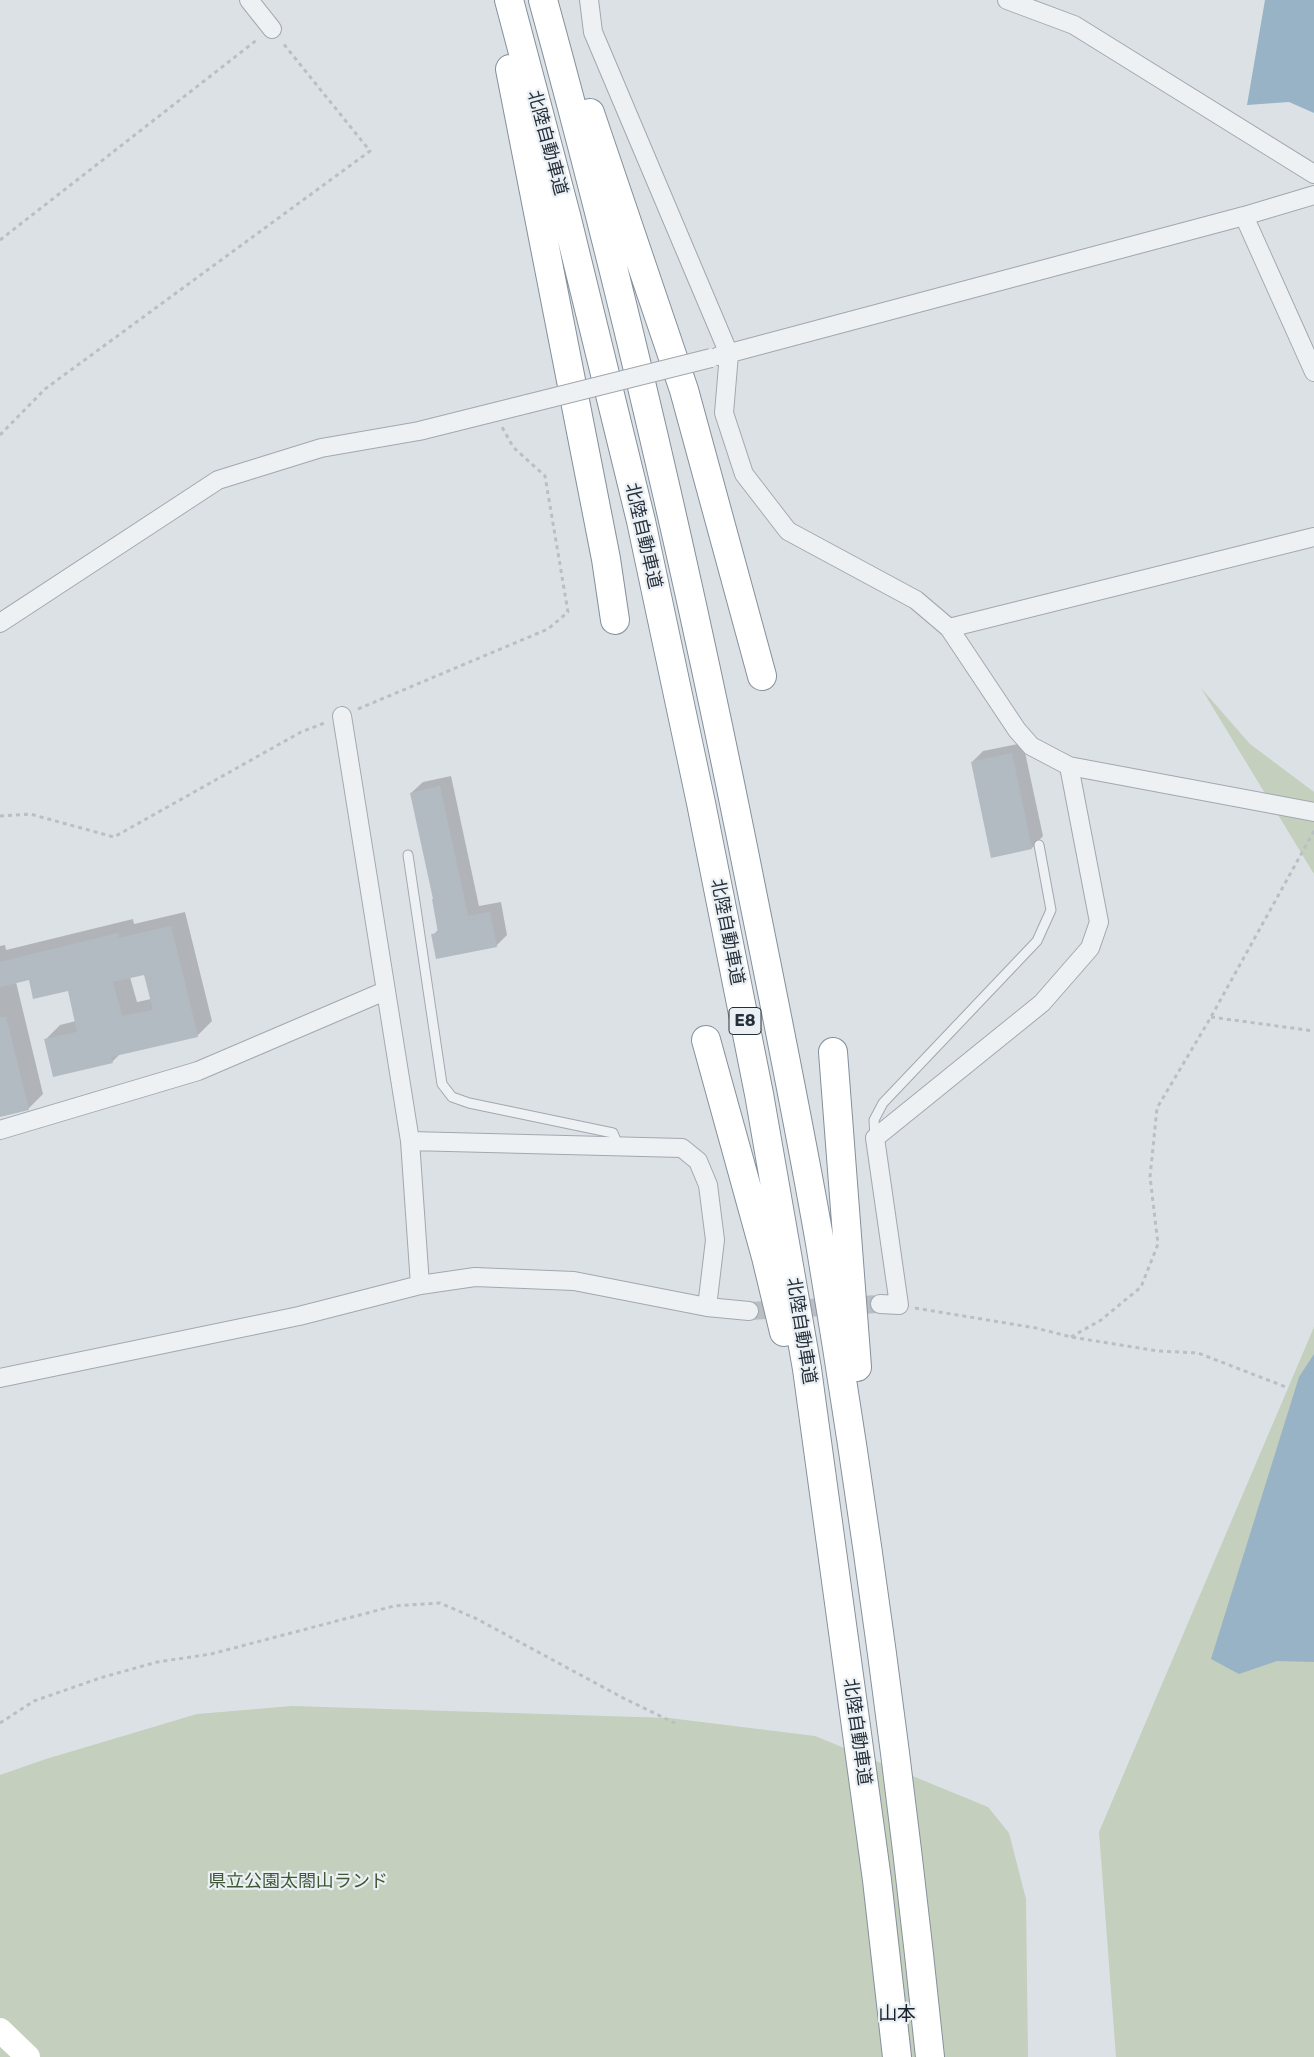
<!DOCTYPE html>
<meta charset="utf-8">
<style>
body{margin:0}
canvas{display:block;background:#dce1e6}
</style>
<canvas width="1314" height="2057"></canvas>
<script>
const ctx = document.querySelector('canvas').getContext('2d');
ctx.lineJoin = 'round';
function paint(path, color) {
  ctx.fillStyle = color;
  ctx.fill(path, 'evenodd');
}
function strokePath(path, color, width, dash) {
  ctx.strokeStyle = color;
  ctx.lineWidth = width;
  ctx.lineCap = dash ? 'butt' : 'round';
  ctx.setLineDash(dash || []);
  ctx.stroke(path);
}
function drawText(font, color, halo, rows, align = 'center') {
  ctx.font = font + ' Rubik,"Noto Sans JP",sans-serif';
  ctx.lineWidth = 4.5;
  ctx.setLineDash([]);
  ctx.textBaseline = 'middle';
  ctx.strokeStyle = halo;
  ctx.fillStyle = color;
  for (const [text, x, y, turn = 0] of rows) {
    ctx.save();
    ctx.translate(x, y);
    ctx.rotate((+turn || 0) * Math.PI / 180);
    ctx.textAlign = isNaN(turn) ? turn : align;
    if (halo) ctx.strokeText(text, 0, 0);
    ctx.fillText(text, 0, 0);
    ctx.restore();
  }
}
paint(new Path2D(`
 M1201 688 1250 744 1314 792V874Z
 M1314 1327V2057H1116L1099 1832Z
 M292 1706 669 1718 815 1736 988 1807 1009 1833 1026 1899 1028 2057H0V1775L46 1759 197 1714Z`), '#c4cfbd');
paint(new Path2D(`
 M1265 0H1314V113L1289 102 1247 105Z
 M1314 1354V1662L1277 1661 1239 1674 1211 1659 1299 1377Z`), '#97b3c5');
paint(new Path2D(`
 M1023 743 1043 836 1032 848 992 856 972 762 983 751Z
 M451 776 479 906 501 902 507 935 496 946 433 935 439 929 434 898 411 793 423 782Z
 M185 912 212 1021 197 1036 120 1054 112 1062 45 1040 60 1025 76 1021 69 990 30 979 16 982 43 1094 28 1109 0 1116V946L5 945 6 950 133 919 134 924ZM145 973 151 999 137 1002 130 977Z`), '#0003');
paint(new Path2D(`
 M1012 753 1032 849 991 858 971 762Z
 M440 786 468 916 490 912 497 947 436 959 431 934 438 933 432 899H433L410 793Z
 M171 926 198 1037 111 1057 113 1063 53 1077 44 1039 77 1032 68 991 33 999 29 980 0 987V962L118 933 119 938ZM144 975 153 1010 122 1016 113 982Z
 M0 1017H6L29 1110 0 1117Z`), '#b3bbc2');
strokePath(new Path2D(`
 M749 1311 880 1304`), '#b8bec4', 18, [18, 9]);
const lane = new Path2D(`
 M408 855 442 1084 452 1097 469 1103 613 1133 618 1145
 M875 1137 874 1120 883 1103 1037 941 1051 910 1039 845`);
const street = new Path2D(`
 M249 0 272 29
 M589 0 593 32 729 354 724 413 744 474 788 531 916 600 949 628 1017 730 1031 746 1069 766 1314 812
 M1007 0 1074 25 1314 174
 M1244 216 1314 372
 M719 356 1244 216 1314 195
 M0 623 218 480 321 448 419 431 527 404
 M949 628 1314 537
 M342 716 410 1141 420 1285
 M0 1130 198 1071 385 991
 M410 1141 682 1148 698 1161 708 1185 715 1240 707 1307
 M880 1304 899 1305 875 1138 1042 1003 1090 948 1099 922 1069 766
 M0 1378 299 1316 420 1285 475 1277 574 1281 707 1307 749 1311`);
const highway = new Path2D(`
 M509 0 566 215 641 521 701 803 759 1094 807 1369 877 1880 897 2057
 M543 0C625 298 694 599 754 902 777 1016 800 1129 820 1243 865 1513 902 1785 930 2057
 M510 69 606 559 615 620
 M590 113 684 390 762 676
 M706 1040 766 1257 784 1332
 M833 1052 857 1367`);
strokePath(lane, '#a2a8af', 11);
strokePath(street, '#a2a8af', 20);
strokePath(highway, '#84909c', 30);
strokePath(new Path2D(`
 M0 240 258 39
 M0 435 45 389 370 151 282 42
 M358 709 548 629 568 612 545 476 513 447 502 427
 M0 816 30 814 114 837 301 732 327 722
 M1211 1017 1314 1031
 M915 1308 1036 1328 1071 1337 1158 1351 1198 1353 1286 1387
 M1071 1337 1101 1320 1141 1287 1158 1244 1150 1177 1157 1108 1211 1017 1314 831
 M0 1723 34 1701 100 1678 157 1662 211 1654 394 1606 440 1603 477 1619 625 1699 675 1723`), '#babfc4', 3, [4, 4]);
strokePath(lane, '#eef1f4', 9);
strokePath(street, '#eef1f4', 18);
strokePath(new Path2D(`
 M0 2030 28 2057`), '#fff', 24);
strokePath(highway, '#fff', 28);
const streetBridge = new Path2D(`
 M527 404 711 358`);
strokePath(streetBridge, '#a2a8af', 20, []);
strokePath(streetBridge, '#eef1f4', 18);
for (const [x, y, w] of [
 [745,1021,32]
]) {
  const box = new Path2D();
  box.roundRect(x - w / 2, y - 13.5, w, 27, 4);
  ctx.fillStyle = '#ebf0f4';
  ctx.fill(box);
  strokePath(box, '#26303b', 1);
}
drawText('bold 16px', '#26303b', null, [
 ["E8",745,1021]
]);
drawText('18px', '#26303b', '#ebf0f4', [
 ["北陸自動車道",547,143,75],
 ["北陸自動車道",643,536,77],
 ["北陸自動車道",727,932,79],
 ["北陸自動車道",801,1331,81],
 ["北陸自動車道",857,1732,82]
]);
drawText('18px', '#3f5734', '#ebf0f4', [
 ["県立公園太閤山ランド",298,1882]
]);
drawText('19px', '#19212c', '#ebf0f4', [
 ["山本",897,2015]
]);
</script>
